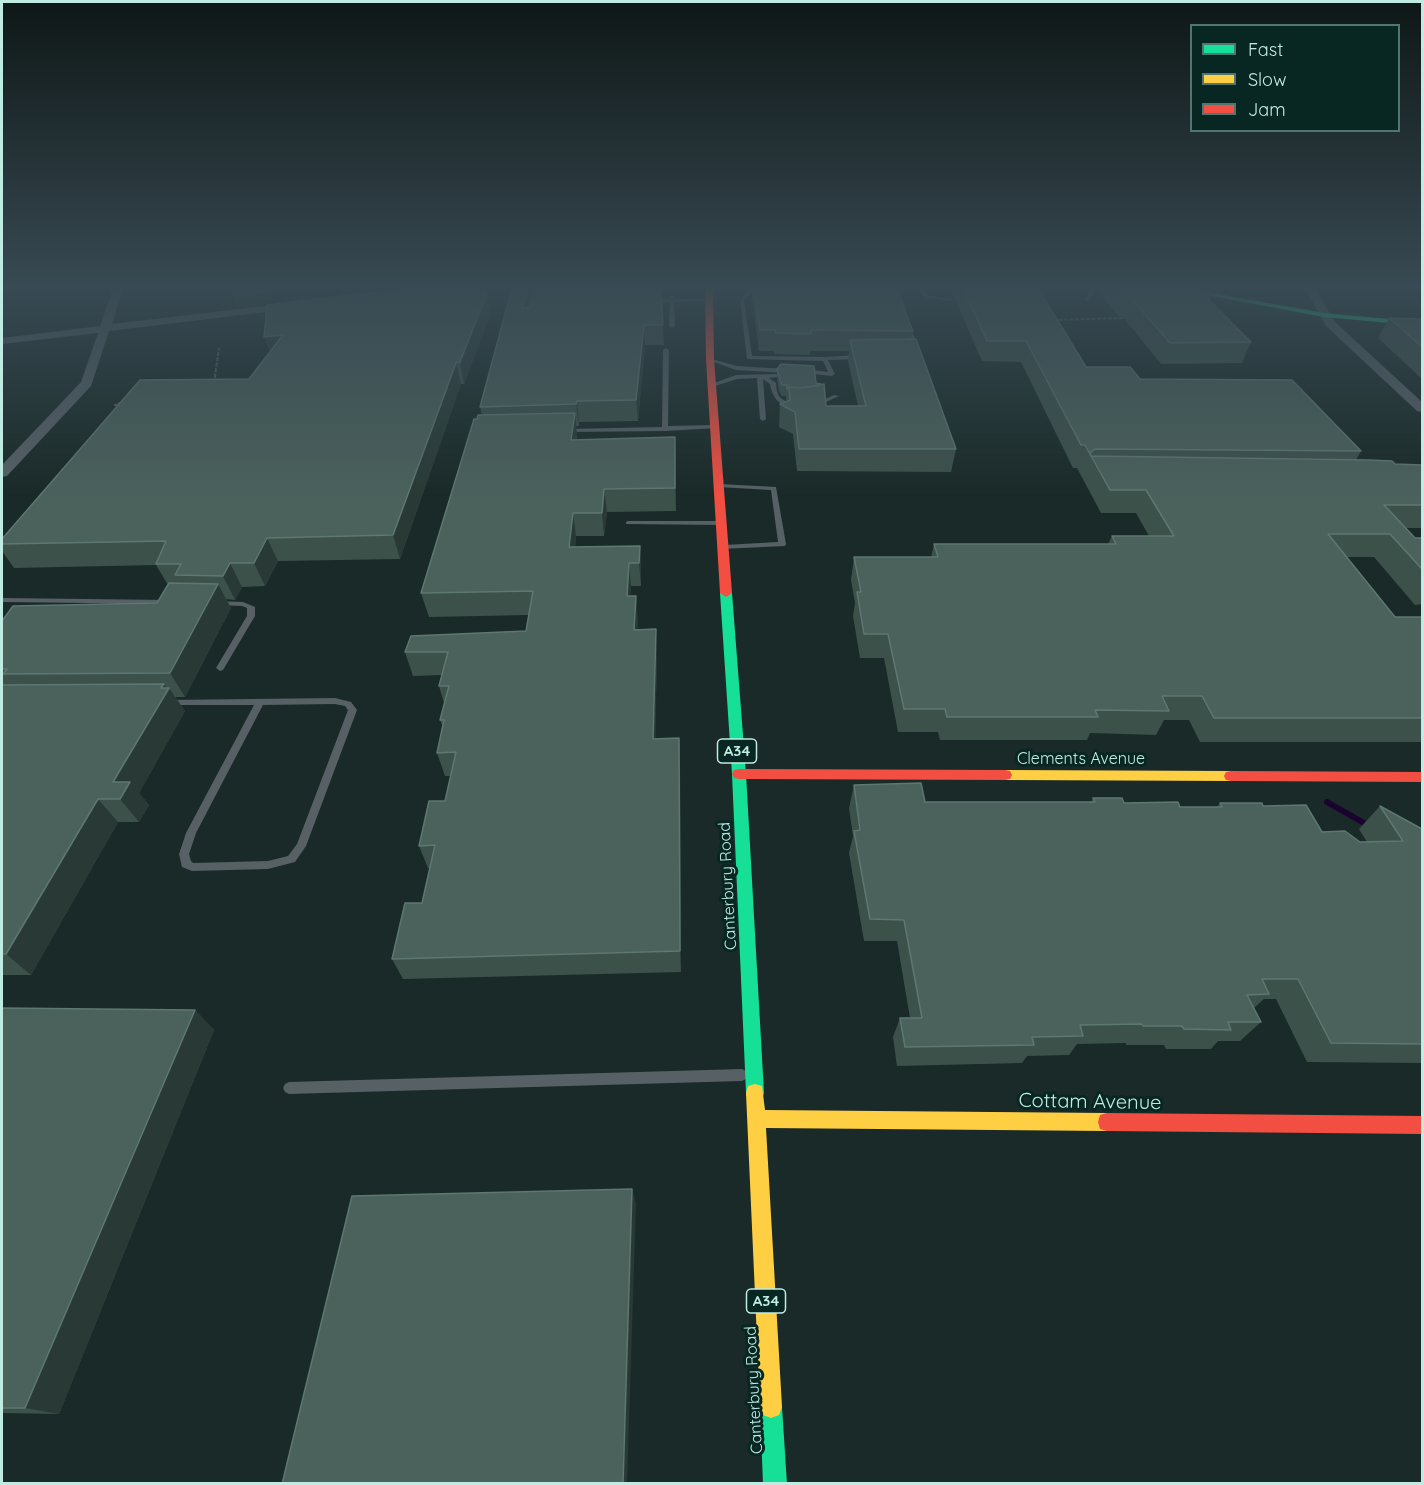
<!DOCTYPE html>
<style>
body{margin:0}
#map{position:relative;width:1424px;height:1485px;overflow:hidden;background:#1a2a28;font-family:Quicksand,sans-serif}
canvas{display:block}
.frame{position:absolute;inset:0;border:3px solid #bfebe3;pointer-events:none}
.legend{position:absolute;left:1190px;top:24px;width:210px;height:108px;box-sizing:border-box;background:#082723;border:2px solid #517570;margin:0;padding:8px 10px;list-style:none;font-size:18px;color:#bfebe3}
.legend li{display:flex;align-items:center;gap:12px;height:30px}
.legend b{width:30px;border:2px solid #517570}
</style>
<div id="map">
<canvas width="1424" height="1485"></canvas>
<div class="frame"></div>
<ul class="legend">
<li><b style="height:8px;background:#16e098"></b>Fast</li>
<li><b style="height:8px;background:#ffcf43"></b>Slow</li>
<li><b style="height:8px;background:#f24e42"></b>Jam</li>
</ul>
</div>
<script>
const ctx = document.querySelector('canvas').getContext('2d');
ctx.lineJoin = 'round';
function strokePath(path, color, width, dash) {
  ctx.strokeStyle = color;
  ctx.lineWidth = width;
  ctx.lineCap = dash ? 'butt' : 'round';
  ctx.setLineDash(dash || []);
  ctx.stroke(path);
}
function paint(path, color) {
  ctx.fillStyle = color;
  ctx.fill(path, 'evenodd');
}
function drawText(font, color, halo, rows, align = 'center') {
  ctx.font = font + ' Quicksand,sans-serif';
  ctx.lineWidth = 6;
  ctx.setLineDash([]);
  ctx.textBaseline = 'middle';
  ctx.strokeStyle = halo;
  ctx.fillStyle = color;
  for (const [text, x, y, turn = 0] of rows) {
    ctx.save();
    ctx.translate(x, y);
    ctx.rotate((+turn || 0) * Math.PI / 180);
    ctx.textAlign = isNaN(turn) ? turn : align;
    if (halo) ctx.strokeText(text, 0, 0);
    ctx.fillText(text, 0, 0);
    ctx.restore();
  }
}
strokePath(new Path2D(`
 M1327 802 1371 827`), '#1a042f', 6);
strokePath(new Path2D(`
 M1053 320 1124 318
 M214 383 219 348
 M123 405H115L125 401`), '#566064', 2, [4, 1.5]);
paint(new Path2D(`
 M648 288H693L691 289H650Z
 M750 288H755L744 300 752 356 825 357 858 355 861 357 858 359 828 360 835 374 832 376 804 373 801 371 804 369 828 372 823 361 747 359 740 300Z
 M895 288H899L918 350 913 349Z
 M918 288H923L928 295 952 300 950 301 924 297Z
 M1092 288H1096L1089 301H1085Z
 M672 295 674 296V299H708L710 300 708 301 674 302 675 326 672 328 669 326 670 302H650L648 301 650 300 670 299V296Z
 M666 348 669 350 668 426 715 425 718 427 717 428 665 431 565 432V430L567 429 662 427 663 350Z
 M708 358 737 366 787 369 790 371 787 373 736 370 708 360Z
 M776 374 778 375V377L769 378 776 383C777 400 782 399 795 405 781 409 772 398 770 384L763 379 766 419 763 421 760 419 757 378 737 379 712 387 709 385 736 375Z
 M834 395 839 396 817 406 812 405Z
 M720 484 776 487 786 544 785 546 721 549V545H724L778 542 771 490 718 487 717 486Z
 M628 521H719L722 523 719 525 626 524V522Z
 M2 598 170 600 174 602 170 604 2 602Z
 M214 601 243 602 255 607V616L223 670 220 671 216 668 247 616V608L242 606 217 605H214L213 603Z
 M335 698 351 702 357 710 306 846 295 862 268 869 192 871 182 867 179 854 186 833 254 705H169L165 702 166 700ZM335 704 345 706 348 710 297 844 288 856 268 861 193 863 191 861 189 854 196 833 263 705Z
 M742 1069 746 1071 748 1075 746 1079 742 1081 289 1094 285 1092 283 1088 285 1084 289 1082Z`), '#566065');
paint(new Path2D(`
 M113 288H123L112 324 291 303 296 306 291 309 109 331 91 386 7 476 2 477V465L81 382 98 333 2 344V338L100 326Z
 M1305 288H1315L1335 322 1422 402V412L1417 411 1326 326Z`), '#566065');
paint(new Path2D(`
 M1168 288H1185L1324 313 1422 322V326L1324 317Z
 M726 589 732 593 746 774 764 1093 762 1100 755 1102 748 1100 746 1093 732 774 720 593Z
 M771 1396 779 1399 782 1407 787 1484H763L760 1407 763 1399Z`), '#16e098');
paint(new Path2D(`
 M1005 770 1231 771 1236 772 1238 776 1236 780 1231 781 1005 780 1000 779 998 775 1000 771Z
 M755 1084 762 1086 765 1110 1107 1113 1114 1115 1116 1122 1114 1129 1107 1131 766 1128 782 1407 779 1415 771 1418 763 1415 760 1407 746 1093 748 1086Z`), '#ffcf43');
paint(new Path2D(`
 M705 288H713L714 359 732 593 726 597 720 593 706 359Z
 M739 769 1005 770 1010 771 1012 775 1010 779 1005 780 739 779 734 778 732 774 734 770Z
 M1231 771 1422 772V782L1231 781 1226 780 1224 776 1226 772Z
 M1107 1113 1422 1116V1134L1107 1131 1100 1129 1098 1122 1100 1115Z`), '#f24e42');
paint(new Path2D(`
 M509 288H661L664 345H645L638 421 579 422V426H576L577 435V440L675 460 676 511 607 512 604 536H576L575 547 640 546 641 569V586H631L630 596 638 620 637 629 657 653 655 739 679 738 680 761 681 972 403 979 392 959 422 903 430 868H428L419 846 445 801 451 776H445L437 753 443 727 440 720 444 703 439 686 442 675 413 676 405 652 526 631 529 615 429 617 421 593 477 419 482 415 480 407 512 289Z
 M752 288H898L899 290 898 296 913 331 911 339 956 449 951 472 797 471 793 434 779 427 780 404 788 401V400H786V396H782L779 391 777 379V369L816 383 826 406H858L848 361 849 351H810V355L774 354V351H759L752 296Z
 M950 288H1038L1086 367 1140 379 1361 451 1356 460 1395 464 1422 465V528H1406L1415 538H1422V604L1415 605 1374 557H1347L1395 617H1422V742H1200L1189 720H1164L1156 735 1090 733 1087 740H940L938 732H898L884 658H860L853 616 855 603 851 580 854 557H931L934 544H1108L1112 536H1149L1136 513H1101L1077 468H1073L1021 362 982 361Z
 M1099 288H1203L1209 300 1251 342 1242 363 1161 364 1123 317 1118 316 1098 291Z
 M487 293 491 313 464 384H461L400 559 278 561 265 586 242 587 235 600 226 599 231 608 185 697H175L185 711 139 793 149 805 139 822H118L31 975H2V621L157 603 168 585 156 565 14 568 2 551V539L249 379Z
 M1389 318 1422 319V379L1378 338Z
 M854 785 925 802H1091L1093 798 1124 803 1180 807H1217L1220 803 1263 806 1322 832 1360 842H1367L1359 829 1380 806 1422 829V1063L1307 1062 1276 999H1264L1254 1008 1261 1022 1240 1041H1218L1211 1049H1166L1164 1045H1126V1043L1077 1044 1069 1055 1027 1056 1022 1063 897 1066 893 1037 900 1018H910L897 941H864L849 853 853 836 849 808Z
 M2 1008 195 1010 214 1030 59 1414 2 1413Z`), '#3d514b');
paint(new Path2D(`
 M230 288H280L235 302Z
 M527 288H537L525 329 522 309Z
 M487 293 491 313 464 384 460 362Z
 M644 325 645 345 638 421 636 400Z
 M283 335 272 358 264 337Z
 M456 363 461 384 400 559 393 535Z
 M577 401 579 422V426L576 404Z
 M575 413 577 435 574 462 571 440Z
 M604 489 607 512 604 536 602 513Z
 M573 513 576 536 573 571 569 547Z
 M267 538 278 561 265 586 254 563Z
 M640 546 641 569V586L639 563Z
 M230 563 242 587 235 600 223 576Z
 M629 563 631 586 629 620 627 596Z
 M218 584 231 608 185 697 170 673Z
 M636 596 638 620 636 653 634 630Z
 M656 629 657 653 655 762 653 739Z
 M164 684 168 690 169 688 185 711 139 793 149 805 139 822 120 799 113 782Z
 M679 738 680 761 681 972 680 951Z
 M98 799 118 822 31 975 6 954Z
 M195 1010 214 1030 59 1414 25 1408Z
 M632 1189 636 1204 627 1484H623Z`), '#293a36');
const building = new Path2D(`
 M410 288H485L487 293 460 362 456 363 393 535 267 538 254 563H230L223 576 175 575 181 564H156L166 541 2 544V539L140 380 249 379 283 335 264 337 267 305Z
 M512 288H527L522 309 530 307 535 288H661L663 325H644L636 400 577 401 576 404 480 407Z
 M754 288H898L899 290 896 291 913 331 811 330V334L776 333 775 330H760Z
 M963 288H1038L1086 367H1130L1140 379 1292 380 1361 451 1095 449 1090 453 1091 456 1369 460 1392 461 1395 464 1422 465V505H1384L1415 538H1422V569L1390 534H1328L1395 617H1422V718H1214L1202 696H1162L1169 711 1095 710 1098 717H947L945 709H904L888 634H864L857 592H861L854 557H938L934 544H1116L1112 536H1174L1146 490H1110L1085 445H1081L1026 341H987Z
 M1118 288H1203L1210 295 1209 300 1251 342 1170 343 1130 297 1125 296Z
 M1389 318 1422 319V347Z
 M916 339 956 449H799L795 412 780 404 790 400 789 387 801 388 824 384 826 406H866L850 340Z
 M781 364 814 366 816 383 821 384V385L801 388 789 387V389H787V385H782L780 380 777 369Z
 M575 413 571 440 675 437V488L604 489 602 513H573L569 547 640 546 639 563H629L627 596H636L634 630 656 629 653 739 679 738 680 951 392 959 405 903H422L435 845 419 846 429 801H445L456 752 437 753 444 720H440L449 686H439L448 652H405L411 636 526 631 533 591 421 593 474 419H477L478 415Z
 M169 583 218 584 170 673 3 674 7 669H2V621L13 606 157 603Z
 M164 684 161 688H169L113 782H130L120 799H98L6 954H2V685Z
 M921 783 925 802H1095L1093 798H1122L1124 803 1178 802 1180 807H1222L1220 803H1262L1263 806 1306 805 1322 832 1345 831 1360 842 1403 841 1380 806 1422 829V1044L1331 1043 1298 979H1262L1269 994 1247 995 1261 1022H1228L1231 1030 1184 1029 1182 1026H1143L1142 1024 1080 1025 1083 1036 1032 1037 1034 1045 905 1047 900 1018H922L904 920 870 919 854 831 860 830 854 785Z
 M2 1008 195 1010 25 1408H2Z
 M632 1189 623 1484H282L352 1196Z`);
paint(building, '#4b615c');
strokePath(building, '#5d7771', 1.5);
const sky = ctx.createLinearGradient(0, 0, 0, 496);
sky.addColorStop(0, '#0e1716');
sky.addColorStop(0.58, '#384a53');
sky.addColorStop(1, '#384a5300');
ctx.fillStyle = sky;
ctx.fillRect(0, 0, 1424, 496);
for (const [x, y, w] of [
 [737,751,39],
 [766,1301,39]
]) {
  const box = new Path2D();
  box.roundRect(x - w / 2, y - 12, w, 24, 4.5);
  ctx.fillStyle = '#082723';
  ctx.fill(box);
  strokePath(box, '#bfebe3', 1.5);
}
drawText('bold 15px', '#bfebe3', null, [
 ["A34",737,751],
 ["A34",766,1301]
]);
drawText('16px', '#bfebe3', '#082723', [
 ["Clements Avenue",1081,759],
 ["Canterbury Road",728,886,-93],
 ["Canterbury Road",754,1390,-93]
]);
drawText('20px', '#bfebe3', '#082723', [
 ["Cottam Avenue",1090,1102,1]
]);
</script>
